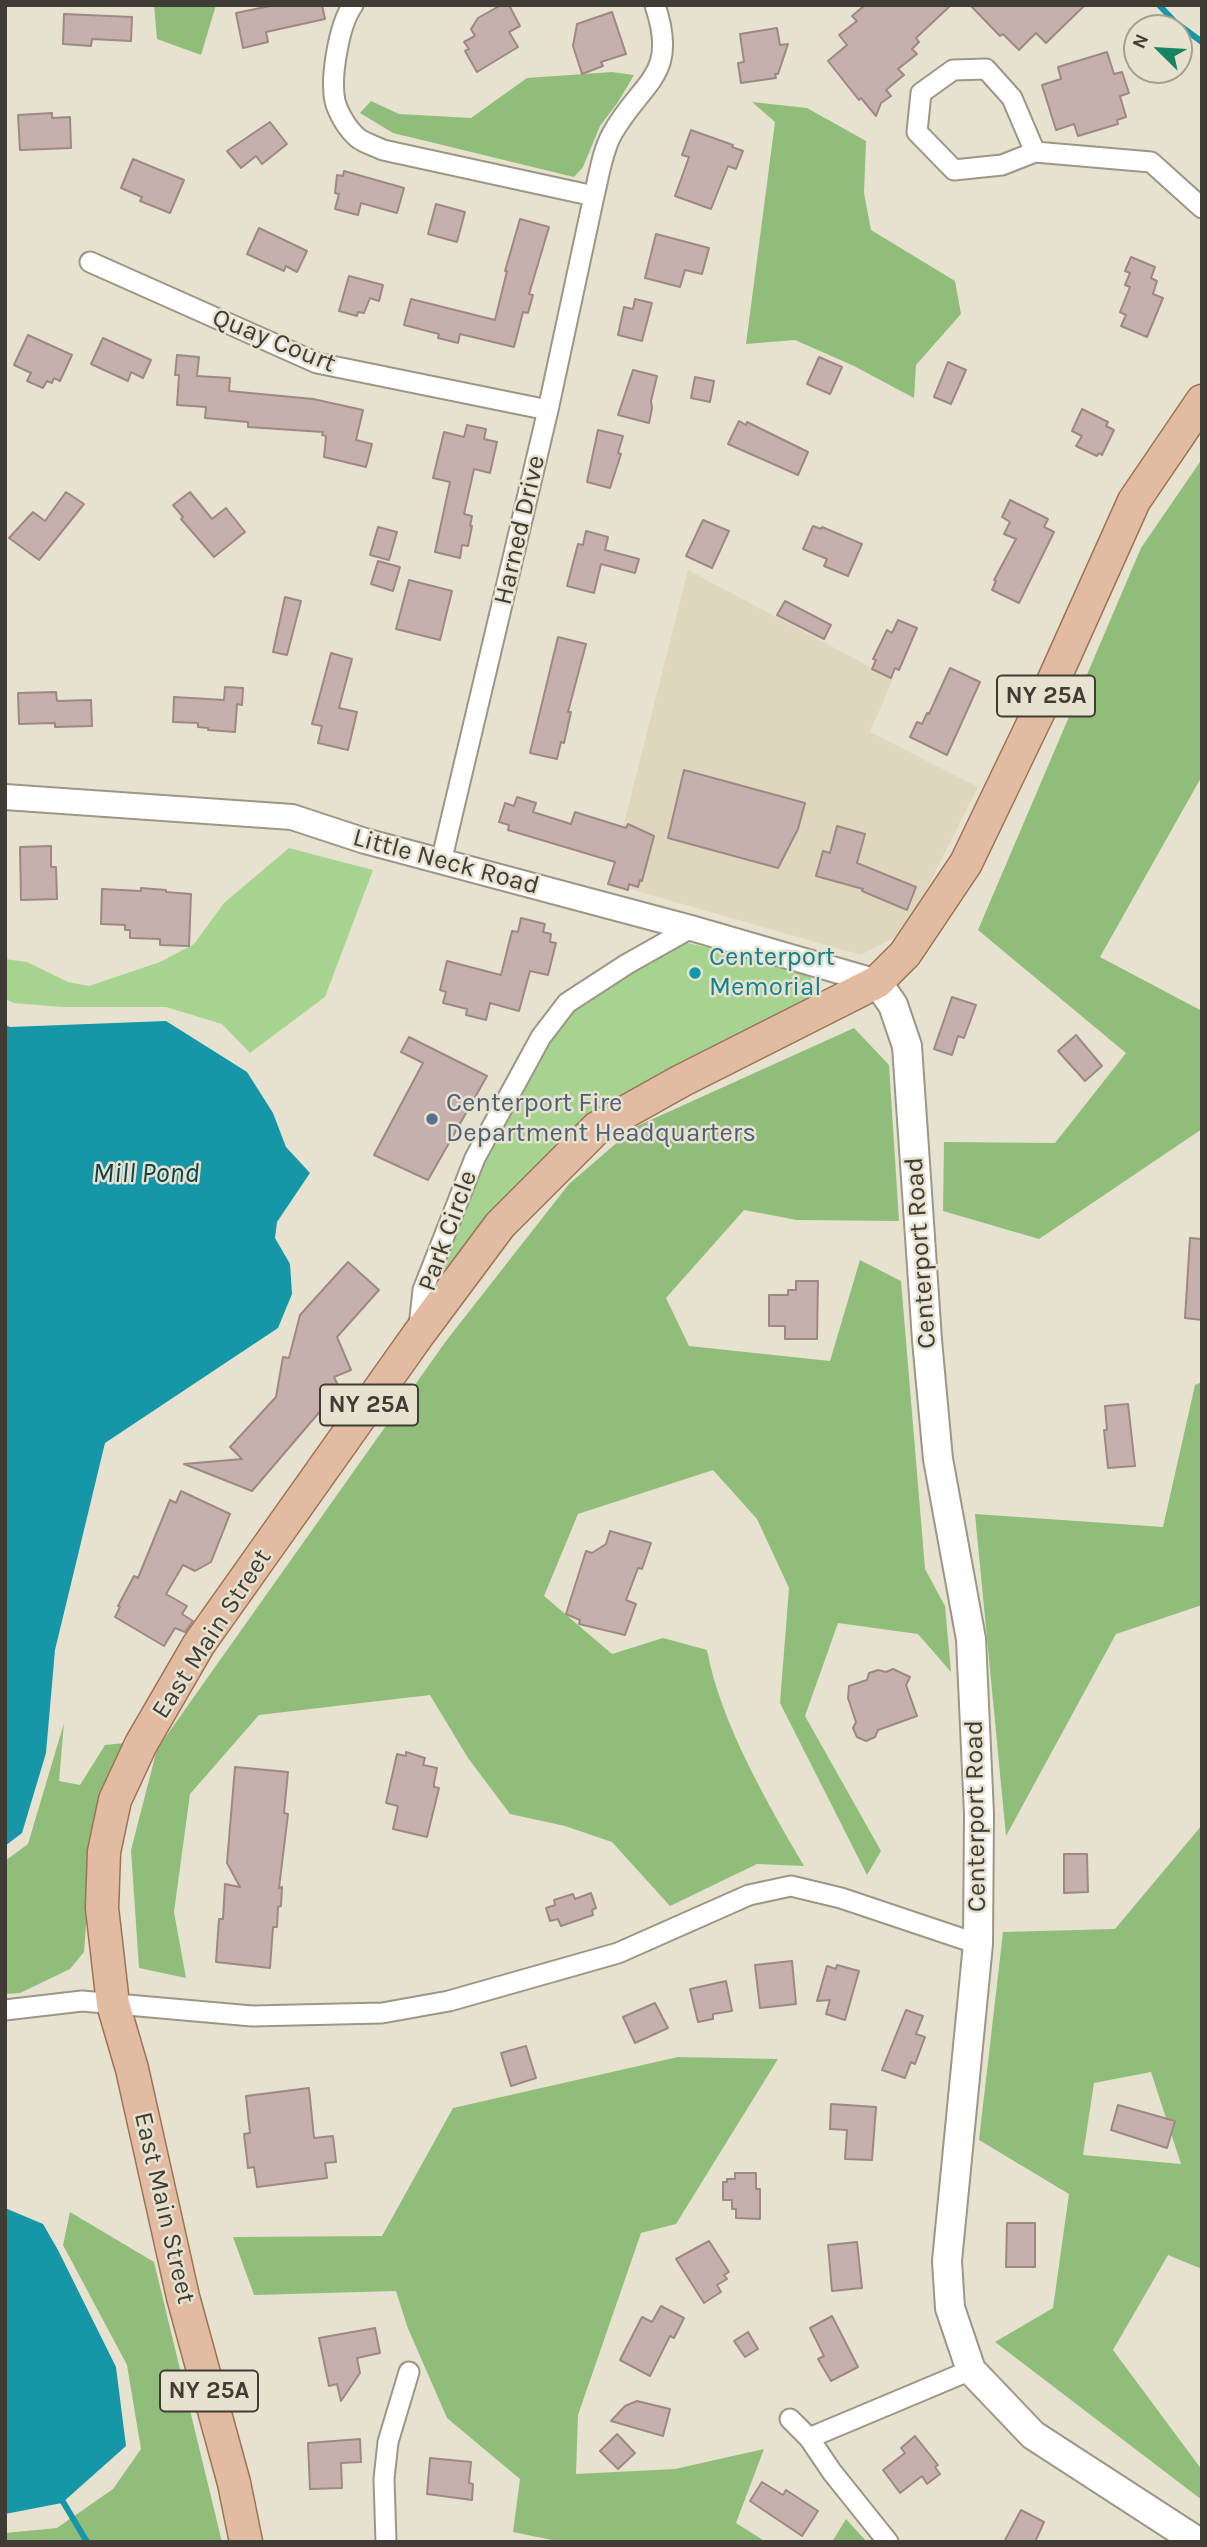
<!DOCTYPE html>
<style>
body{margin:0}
#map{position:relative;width:1207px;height:2547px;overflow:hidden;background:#e7e2cf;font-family:Karla,sans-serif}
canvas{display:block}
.frame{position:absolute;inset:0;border:7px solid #3e3c34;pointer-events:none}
.north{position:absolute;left:1123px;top:14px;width:70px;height:70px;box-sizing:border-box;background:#e7e2cf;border:2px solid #a3a091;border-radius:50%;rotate:294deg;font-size:19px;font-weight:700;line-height:28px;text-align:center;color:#3e3c34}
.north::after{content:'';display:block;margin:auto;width:24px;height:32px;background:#188360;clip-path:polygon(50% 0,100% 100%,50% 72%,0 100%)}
</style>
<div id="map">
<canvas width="1207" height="2547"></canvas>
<div class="frame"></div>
<div class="north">N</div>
</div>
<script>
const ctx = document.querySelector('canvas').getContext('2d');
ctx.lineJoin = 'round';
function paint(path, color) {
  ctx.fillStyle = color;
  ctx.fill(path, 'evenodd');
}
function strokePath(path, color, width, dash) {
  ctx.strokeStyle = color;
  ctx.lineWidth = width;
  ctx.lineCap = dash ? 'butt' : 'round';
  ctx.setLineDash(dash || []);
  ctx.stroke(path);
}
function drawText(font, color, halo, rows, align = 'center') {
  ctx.font = font + ' Karla,sans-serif';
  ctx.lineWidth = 5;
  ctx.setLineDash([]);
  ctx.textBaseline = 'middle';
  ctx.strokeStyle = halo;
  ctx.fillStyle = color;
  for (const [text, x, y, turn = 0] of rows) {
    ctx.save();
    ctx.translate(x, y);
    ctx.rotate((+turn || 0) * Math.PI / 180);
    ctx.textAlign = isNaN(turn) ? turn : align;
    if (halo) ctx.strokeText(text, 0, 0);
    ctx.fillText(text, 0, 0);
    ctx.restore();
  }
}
paint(new Path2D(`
 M688 570 893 679 870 732 978 787 905 932 861 955 609 883Z`), '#ded7bd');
paint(new Path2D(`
 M289 848 373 870 325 997 250 1053 222 1024 166 1007H61L14 1003 5 999V959L27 962 68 982 89 986 160 962 194 944 224 903Z
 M683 942 745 956 810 974 817 1004 685 1067 428 1295 478 1164 568 1011 599 996 618 980Z`), '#a6d490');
paint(new Path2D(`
 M154 5H216L201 55 157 39Z
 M612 72 634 75 618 102 600 126 583 167 574 177 393 133 360 113 371 101 399 114 471 118 527 78Z
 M752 102 807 108 866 141 864 193 871 230 955 281 961 314 916 365 914 398 854 366 795 340 746 344 775 122Z
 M1202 459V776L1100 957 1202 1011V1129L1039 1239 943 1211 944 1142 1055 1143 1126 1053 978 930 1141 548Z
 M854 1028 889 1065 899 1221 797 1220 744 1210 666 1298 689 1346 830 1361 860 1260 901 1281 925 1569 945 1606 951 1672 918 1634 838 1623 805 1716 881 1851 867 1875 780 1703 789 1588 757 1519 713 1470 578 1514 544 1596 612 1654 663 1638 707 1650C721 1724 767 1802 804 1866L757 1864 670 1906 612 1842 565 1826 510 1814 468 1758 430 1695 259 1715 190 1794 174 1912 186 1978 139 1968 131 1850 157 1749 446 1341 569 1184 635 1127Z
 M1202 1382V1605L1116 1634 1006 1836 975 1514 1163 1527 1195 1385Z
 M64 1723 59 1781 80 1785 105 1745 125 1743 91 1860 84 1952 70 1969 20 1993 5 1994V1861L28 1844Z
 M1202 1825V2269L1168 2255 1113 2350 1202 2470V2500L995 2342 1053 2308 1069 2194 979 2140 1003 1932 1115 1929ZM1151 2072 1181 2164 1083 2155 1094 2083Z
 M678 2057 778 2059 676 2224 641 2233 578 2415 576 2474 675 2469 764 2449 736 2523 766 2542H562L513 2532 520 2479 447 2418 407 2326 396 2291 254 2295 233 2237 382 2236 453 2108Z
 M70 2212 154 2262 222 2542H5V2533L57 2528 113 2489 141 2449 127 2365 63 2245Z
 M846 2519 867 2542H832Z`), '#90bd7a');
paint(new Path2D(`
 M166 1021 247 1072 273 1113 286 1147 310 1173 277 1222 275 1238 290 1264 292 1294 278 1328 105 1443 55 1650 46 1753 22 1833 5 1846V1025L10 1027Z
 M5 2208 43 2224 58 2250 116 2367 126 2446 62 2503 5 2514Z`), '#1697a8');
strokePath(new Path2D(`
 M1159 5 1175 22 1202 42
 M59 2495 87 2542`), '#1697a8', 6);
const building = new Path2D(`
 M275 5H322L325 19 266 32 268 42 243 48 236 13Z
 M501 5H509L520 26 509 32 518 47 477 72 465 51 469 49 464 42 475 36 471 29 478 18Z
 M865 5H951L916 38 919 42 912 49 917 54 898 69 904 75 886 90 891 96 881 103 876 116 861 98 859 100 828 61 847 45 839 35 857 21 852 16Z
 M970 5H1085L1046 43 1036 33 1019 50 1003 34 1000 36Z
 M612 12 626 54 601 62 603 66 582 74 573 46 577 24Z
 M64 14 132 17 131 41 92 39 91 46 63 44Z
 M777 28 780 45 788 44 778 74H775L776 78 741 83 738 63 744 62 740 34Z
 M1107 52 1114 74 1122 72 1129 93 1120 96 1126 117 1117 120 1118 124 1078 136 1074 124 1056 130 1042 85 1061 79 1058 67Z
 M52 113V118L70 117 71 148 20 150 18 115Z
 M270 122 287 144 262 164 256 156 241 168 227 151Z
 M691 130 733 145 732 147 743 151 736 169 728 166 711 209 675 196 689 157 682 155Z
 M133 159 184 180 170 213 140 201 142 197 121 188Z
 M344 171 404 188 397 213 361 203 358 215 335 209 339 194 335 193 337 175 343 176Z
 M436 204 465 212 457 242 428 234Z
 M520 219 549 227 529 294 533 295 528 313 523 312 514 347 460 334 458 343 438 338 439 334 404 325 411 299 495 320 507 271H505Z
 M259 228 307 251 297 272 286 266 284 271 247 254Z
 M656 234 709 248 702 274 685 270 680 287 645 278Z
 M1131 257 1155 267 1151 278 1157 281 1153 294 1163 298 1147 337 1121 326 1126 315 1120 312 1130 287 1125 285 1130 273 1125 271Z
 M349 276 383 285 379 301 370 298 364 313 358 312 357 316 339 311Z
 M635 299 652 303 642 341 618 335 624 307 633 309Z
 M28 335 72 355 60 381 54 378 52 383 47 381 43 388 27 381 31 373 14 365Z
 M103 338 151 360 143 378 131 372 128 381 91 364Z
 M177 355 199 357 197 376 230 378 229 391 313 399 363 410 356 440 372 444 366 467 324 457 326 436 322 435 323 432 248 427V422L205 418 206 407 177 405 179 375H175Z
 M819 357 842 367 830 394 807 384Z
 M948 362 966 370 951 404 934 397Z
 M633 370 657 376 651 401 652 408 649 423 618 415Z
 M695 377 714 381 710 402 691 398Z
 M1082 409 1108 422 1106 426 1114 430 1102 455 1099 453 1097 456 1076 446 1082 436 1072 431Z
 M739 421 746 425 747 422 808 452 798 475 728 444Z
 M467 425 486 429 484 439 497 442 490 473 474 469 464 514 472 516 470 526H472L468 546 462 545 460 558 435 552 450 482 433 478 444 432 464 437Z
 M598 430 623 436 618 453 621 454 610 488 587 482Z
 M66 492 84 504 39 560 9 538 33 512 45 521Z
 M190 492 212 519 226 508 245 532 214 557 181 519 183 517 173 505Z
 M1010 500 1048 519 1044 527 1054 532 1019 603 992 590 996 581 994 580 1016 539 1004 534 1010 522 1002 517Z
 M703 520 729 531 712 568 686 556Z
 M813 526 821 529 822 527 862 544 848 576 824 566 827 559 803 549Z
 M378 527 397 532 389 560 370 555Z
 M586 531 608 537 605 550 639 559 635 573 601 564 594 593 567 586 578 544 583 545Z
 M378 561 400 567 393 591 371 584Z
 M409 580 452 591 440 640 396 629Z
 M285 597 301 601 287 655 273 652Z
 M785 601 831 625 824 639 777 615Z
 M898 620 917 628 899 670 895 668 891 678 872 669 876 660 873 659 887 630 892 633Z
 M558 637 586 644 568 712H571L564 743 561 742 557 759 530 753Z
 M331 653 352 659 339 708 357 712 348 750 318 743 322 726 312 724Z
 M950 668 980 682 947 755 910 737 917 722 922 724 927 713 929 714Z
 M225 687 243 688 242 705 237 704 235 732 208 730V728L198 727V723L173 722 174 697 224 700Z
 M56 692 57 701 91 700 92 726 55 727V723L19 724 18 693Z
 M684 770 805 803 798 829 778 868 668 838Z
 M517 797 536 803 533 812 571 824 575 812 626 828 628 824 654 836 642 881 640 880 638 887 629 884 628 890 608 884 615 862 508 830 509 825 499 822 505 803 514 806Z
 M837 826 865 834 857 863 916 887 907 910 862 891 863 889 816 876 823 851 830 853Z
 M51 846V867H56L57 899 21 900 20 847Z
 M141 888 166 890V892L191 894 189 946 160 945V939L130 938V930H125V925L101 924 102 889 141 891Z
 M521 918 545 924 543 932 551 934 550 942 556 943 548 975 530 971 519 1011 490 1003 486 1020 466 1015 467 1009 443 1003 446 992 440 990 447 961 501 975 512 931 518 932Z
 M952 997 976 1005 964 1038 958 1036 952 1055 934 1049Z
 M1076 1035 1102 1066 1085 1081 1058 1051Z
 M409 1037 487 1076 428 1180 374 1155 423 1063 401 1052Z
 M1190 1238 1202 1239V1320L1185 1318Z
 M348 1262 379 1290 337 1337 351 1370 334 1377 343 1396 328 1402 252 1491 184 1464 242 1459 230 1447 276 1397 283 1357 289 1358 300 1315Z
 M796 1281H818L817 1339H785V1326H769V1295H788V1290H796Z
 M1128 1404 1135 1466 1108 1468 1104 1430H1107L1105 1406Z
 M181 1491 230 1514 211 1562 195 1571 183 1565 166 1594 187 1606 182 1614 193 1621 185 1632 175 1628 164 1646 115 1617 120 1607 118 1606 134 1576 138 1578 170 1500 176 1503Z
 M610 1531 651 1543 642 1569 638 1568 626 1600 636 1604 625 1635 579 1624 580 1620 566 1614 586 1551 592 1553 606 1544Z
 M893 1669 910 1677 906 1685 917 1716 878 1730 875 1737 866 1741 857 1737 853 1728 856 1722 848 1698 849 1686 867 1680 869 1673 878 1670 886 1672Z
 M406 1752 425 1758 423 1765 437 1768 434 1783V1787L439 1788 427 1837 393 1829 398 1806 386 1803 397 1754 406 1756Z
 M235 1767 288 1772 284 1813 288 1814 279 1888 282 1887 281 1906 278 1907 277 1927H273L270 1968 216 1962 219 1919H223L225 1884 240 1887 227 1863Z
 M1064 1854H1087L1088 1892 1064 1893Z
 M591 1893 596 1908 592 1910 593 1915 561 1926 558 1919 550 1921 546 1908 555 1905 554 1900 573 1894 575 1899Z
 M792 1961 796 2004 760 2008 755 1965Z
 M837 1965 859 1971 845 2020 826 2014 830 2000 817 2001 827 1966 836 1969Z
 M726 1981 732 2011 713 2014V2019L698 2022 690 1989Z
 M655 2003 668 2028 635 2043 623 2017Z
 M906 2010 923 2016 916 2034 925 2037 915 2064 911 2062 905 2078 882 2070Z
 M526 2046 536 2078 511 2086 501 2053Z
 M309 2088 314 2138 333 2136 336 2162 325 2163 327 2178 257 2187 254 2167 248 2168 244 2134 250 2133 246 2096Z
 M831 2104 876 2107 872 2160 845 2159 847 2130 830 2129Z
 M1118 2105 1175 2121 1167 2148 1111 2130Z
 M735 2173H756V2189H760V2219L736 2218V2209H732V2200H723V2182H727V2179H735Z
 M1007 2223H1035V2267H1006Z
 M709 2241 729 2272 724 2275 727 2279 717 2285 721 2292 704 2303 676 2259Z
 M857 2242 862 2288 832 2291 828 2245Z
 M661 2306 684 2318 674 2338 670 2336 650 2376 620 2360 642 2317 652 2322Z
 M832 2316 858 2367 831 2381 818 2359 824 2356 810 2328Z
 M375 2328 380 2353 357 2358 360 2373 341 2401 337 2384 329 2386 319 2338Z
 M748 2332 758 2349 745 2357 734 2341Z
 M637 2401 670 2409 663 2436 611 2421 625 2406Z
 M617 2434 635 2453 618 2469 600 2451Z
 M915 2436 938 2465 935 2467 940 2474 927 2484 922 2476 900 2493 883 2470 905 2453 901 2448Z
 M360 2439 361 2462 341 2463 342 2488 310 2489 308 2443Z
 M430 2458 471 2462 469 2483 473 2484 472 2500 427 2494Z
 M762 2482 783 2495 786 2490 818 2511 802 2536 750 2501Z
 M1021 2510 1044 2522 1035 2542H1004Z`);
paint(building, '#c6b0ad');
strokePath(building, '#9d8884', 2);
const minor = new Path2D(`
 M353 5C339 24 330 78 335 101 338 113 348 130 358 138 364 143 375 146 383 150L594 196C599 176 602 152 612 134 642 80 679 77 655 5
 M1035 152 1012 98 986 69 953 70 921 93 917 132 954 170 1002 165 1035 152 1151 162 1202 208
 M90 262 317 363 548 410
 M441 862 548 410 594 196
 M419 1327 423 1290 475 1158 541 1037 567 1003 627 964 691 928
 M5 2010 82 2001 252 2016 382 2013 449 2001 618 1953 749 1895 791 1886 841 1898 978 1944
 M790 2419 809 2438
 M386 2542 384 2479 388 2442 409 2372
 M888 2542 832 2472 809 2438 971 2370`);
const tertiary = new Path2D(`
 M5 797 292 817 365 841 691 928 877 982`);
const secondary = new Path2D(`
 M877 982 893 1005 907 1046 927 1340 938 1459 971 1639 979 1814 978 1944 947 2261 950 2308 971 2370 1033 2435 1198 2542`);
const primary = new Path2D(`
 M246 2542 234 2483 183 2297 132 2069 113 2004 102 1908 104 1852 115 1800 141 1744 199 1644 418 1335 500 1225 597 1128 681 1081 877 982 905 954 966 863 1051 686 1134 501 1202 401`);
strokePath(minor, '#9c9785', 23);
strokePath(tertiary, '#9c9785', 28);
strokePath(secondary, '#9c9785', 32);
strokePath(primary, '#9c7353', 35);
strokePath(minor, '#fff', 19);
strokePath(tertiary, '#fff', 24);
strokePath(secondary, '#fff', 28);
strokePath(primary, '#e2bca2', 32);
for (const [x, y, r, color] of [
 [695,973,7,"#0f9aa8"],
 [432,1119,7,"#5c6f8a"]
]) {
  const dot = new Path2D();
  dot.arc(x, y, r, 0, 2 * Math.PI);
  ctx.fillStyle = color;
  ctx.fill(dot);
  strokePath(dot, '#e7e2cf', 2.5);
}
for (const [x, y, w] of [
 [1046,696,98],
 [369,1405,98],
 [209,2391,98]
]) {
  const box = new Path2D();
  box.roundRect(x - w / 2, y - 20.5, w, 41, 5);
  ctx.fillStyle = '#e7e2cf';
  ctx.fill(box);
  strokePath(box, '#3e3c34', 2);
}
drawText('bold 24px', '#3e3c34', null, [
 ["NY 25A",1046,696],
 ["NY 25A",369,1405],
 ["NY 25A",209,2391]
]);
drawText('26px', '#3e3c34', '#e7e2cf', [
 ["Quay Court",274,341,22],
 ["Harned Drive",520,530,-77],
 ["Little Neck Road",446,862,15],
 ["Park Circle",448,1231,-70],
 ["Centerport Road",921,1253,-94],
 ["East Main Street",212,1634,-57],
 ["Centerport Road",976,1816,-91],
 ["East Main Street",164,2208,77]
]);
drawText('26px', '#0d838f', '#e7e2cf', [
 ["Centerport",709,958],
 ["Memorial",709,988]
], 'left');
drawText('26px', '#4e5e75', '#e7e2cf', [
 ["Centerport Fire",446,1104],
 ["Department Headquarters",446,1134]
], 'left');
drawText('italic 28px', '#0e4249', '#e7e2cf', [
 ["Mill Pond",146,1174]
]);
</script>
